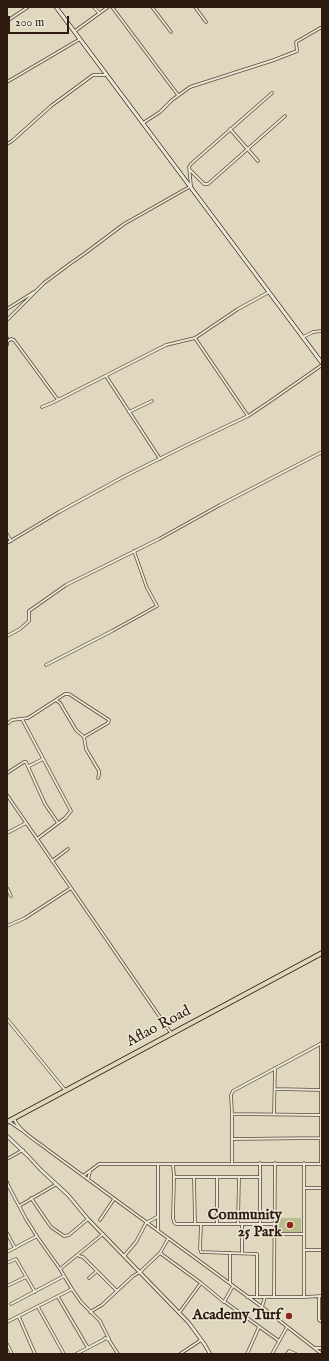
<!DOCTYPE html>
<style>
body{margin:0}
#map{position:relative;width:329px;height:1361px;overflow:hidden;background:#e0d8be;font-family:"IM FELL English",serif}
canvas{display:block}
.frame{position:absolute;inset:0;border:8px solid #2e1b0f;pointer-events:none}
.scale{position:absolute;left:8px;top:16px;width:61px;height:18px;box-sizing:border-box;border:2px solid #2e1b0f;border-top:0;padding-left:5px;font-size:12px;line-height:14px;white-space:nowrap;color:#2e1b0f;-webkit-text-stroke:3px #ebe6d5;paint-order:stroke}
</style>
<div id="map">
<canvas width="329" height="1361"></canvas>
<div class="frame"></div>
<div class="scale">200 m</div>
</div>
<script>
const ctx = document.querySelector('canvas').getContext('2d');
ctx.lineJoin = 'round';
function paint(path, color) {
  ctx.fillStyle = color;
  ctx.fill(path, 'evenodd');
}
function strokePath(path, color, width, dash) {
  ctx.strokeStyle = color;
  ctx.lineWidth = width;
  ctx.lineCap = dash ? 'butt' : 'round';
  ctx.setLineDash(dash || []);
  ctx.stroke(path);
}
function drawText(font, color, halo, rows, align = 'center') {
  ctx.font = font + ' "IM FELL English",serif';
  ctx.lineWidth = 3;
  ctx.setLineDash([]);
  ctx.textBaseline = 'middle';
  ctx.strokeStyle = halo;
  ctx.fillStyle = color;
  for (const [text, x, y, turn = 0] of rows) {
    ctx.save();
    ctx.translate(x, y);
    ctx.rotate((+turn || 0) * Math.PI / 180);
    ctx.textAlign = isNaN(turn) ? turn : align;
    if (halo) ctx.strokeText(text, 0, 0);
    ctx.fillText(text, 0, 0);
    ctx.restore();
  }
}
paint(new Path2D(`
 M278 1218H301V1232H279Z`), '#babc8c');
const minor = new Path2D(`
 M94 7 99 13
 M112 7 178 95
 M152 7 171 32
 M195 7 206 22
 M7 21 28 7
 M75 31 108 7
 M7 82 80 39
 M143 123 160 112 172 100 190 87 274 60 297 51 296 42 322 27
 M230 129 258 161
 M7 144 12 141 51 106 93 75H106
 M190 170 204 184H208L285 116
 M7 309 34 292
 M7 320 44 283 71 263 84 254 124 224 191 186 189 167 191 164 272 93
 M303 337 313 332 322 331
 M7 338V345
 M195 338 248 416
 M8 341 11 339 14 340 58 400
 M106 376 160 459
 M42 407 54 402 166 345 195 338 238 309 269 292
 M129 412 152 401
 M7 534 11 541
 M7 543 59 512 123 477 189 444 248 416 269 402 322 365
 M7 636 20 629 29 621V611L66 585 159 539 220 505 322 452
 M46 665 112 631 157 606 147 588 134 551
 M56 700 60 703 76 730 84 737 86 749 99 771V775L98 778
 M22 719 71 811 65 818 37 839
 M7 724 12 720 28 718 65 694H69L109 720 108 723 84 737
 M29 766 43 759
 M7 773 24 762H26L45 804 58 823
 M7 795 171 1033
 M7 833 26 823
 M52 861 68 849
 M7 888 11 896
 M7 926 25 918 71 888
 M7 1019 65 1090
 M321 1043V1164
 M275 1089 322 1090
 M232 1114 321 1115
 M274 1114 275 1068
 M14 1119C19 1131 38 1142 48 1150L262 1307 322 1354
 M8 1121 23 1131
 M232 1139 321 1138
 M7 1159 23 1150
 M232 1163V1114L231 1095 233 1091 322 1043
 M260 1163V1224
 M158 1164V1231
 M173 1164 174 1177 173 1218 174 1222 176 1224H275
 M83 1176 99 1164H322
 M174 1177H260
 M194 1177 195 1224
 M217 1177V1224
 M88 1179 90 1172
 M7 1182 9 1187H7
 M9 1187 26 1219 38 1238 60 1269 72 1289 81 1302 100 1321 109 1339
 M304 1188H322
 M31 1198 51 1227 64 1236 69 1235 88 1219
 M19 1206 55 1185
 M100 1220 114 1199
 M201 1224 200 1249 201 1252 257 1254V1297
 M238 1224 239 1177
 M242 1224V1253
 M7 1233 15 1248
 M275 1234H303
 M304 1250H322
 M7 1252 37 1236
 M160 1253 201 1283 224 1302 233 1286
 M79 1256 83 1257 117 1291
 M124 1256 136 1242 146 1223 157 1217
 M7 1263 16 1259 35 1292
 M60 1269 103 1234
 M89 1278 97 1271
 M230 1283V1253
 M7 1286 26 1277
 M319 1296V1320L322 1322
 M58 1297 88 1348
 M247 1297H304L322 1296
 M274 1297 275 1163
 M304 1297V1163
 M225 1302 279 1341
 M11 1304 64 1276
 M38 1307 64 1354
 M262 1307 265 1297
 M90 1312 102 1305 133 1276 140 1272 160 1253 168 1239
 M179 1313 201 1283
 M19 1317 35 1354
 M7 1322 72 1289
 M7 1344 12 1354
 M315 1348H322
 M76 1354 103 1340 105 1338 109 1340 118 1354
 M180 1354 201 1340
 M247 1354 259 1327
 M272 1354 287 1327
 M287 1354 289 1351 296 1354`);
const tertiary = new Path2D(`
 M7 1136 28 1156 41 1170 68 1195 88 1219 189 1323 205 1345 210 1354`);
const secondary = new Path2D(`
 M56 7 322 363`);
const trunk = new Path2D(`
 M7 1122 322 953`);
strokePath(minor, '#5a4a3b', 3.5);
strokePath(tertiary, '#5a4a3b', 4);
strokePath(secondary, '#2e1b0f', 4.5);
strokePath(trunk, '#2e1b0f', 5.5);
strokePath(minor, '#ebe6d5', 2);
strokePath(tertiary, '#ebe6d5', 2.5);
strokePath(secondary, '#ebe6d5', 3);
strokePath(trunk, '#e0d8be', 4);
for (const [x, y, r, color] of [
 [290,1225,4,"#8f2418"],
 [289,1316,4,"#8f2418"]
]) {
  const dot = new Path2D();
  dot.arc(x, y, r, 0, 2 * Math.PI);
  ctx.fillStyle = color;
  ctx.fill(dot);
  strokePath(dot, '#ebe6d5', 1.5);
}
drawText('15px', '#2e1b0f', '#ebe6d5', [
 ["Aflao Road",159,1027,-28]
]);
drawText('bold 15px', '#2e1b0f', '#ebe6d5', [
 ["Community",282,1216],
 ["25 Park",282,1233],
 ["Academy Turf",281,1316]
], 'right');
</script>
